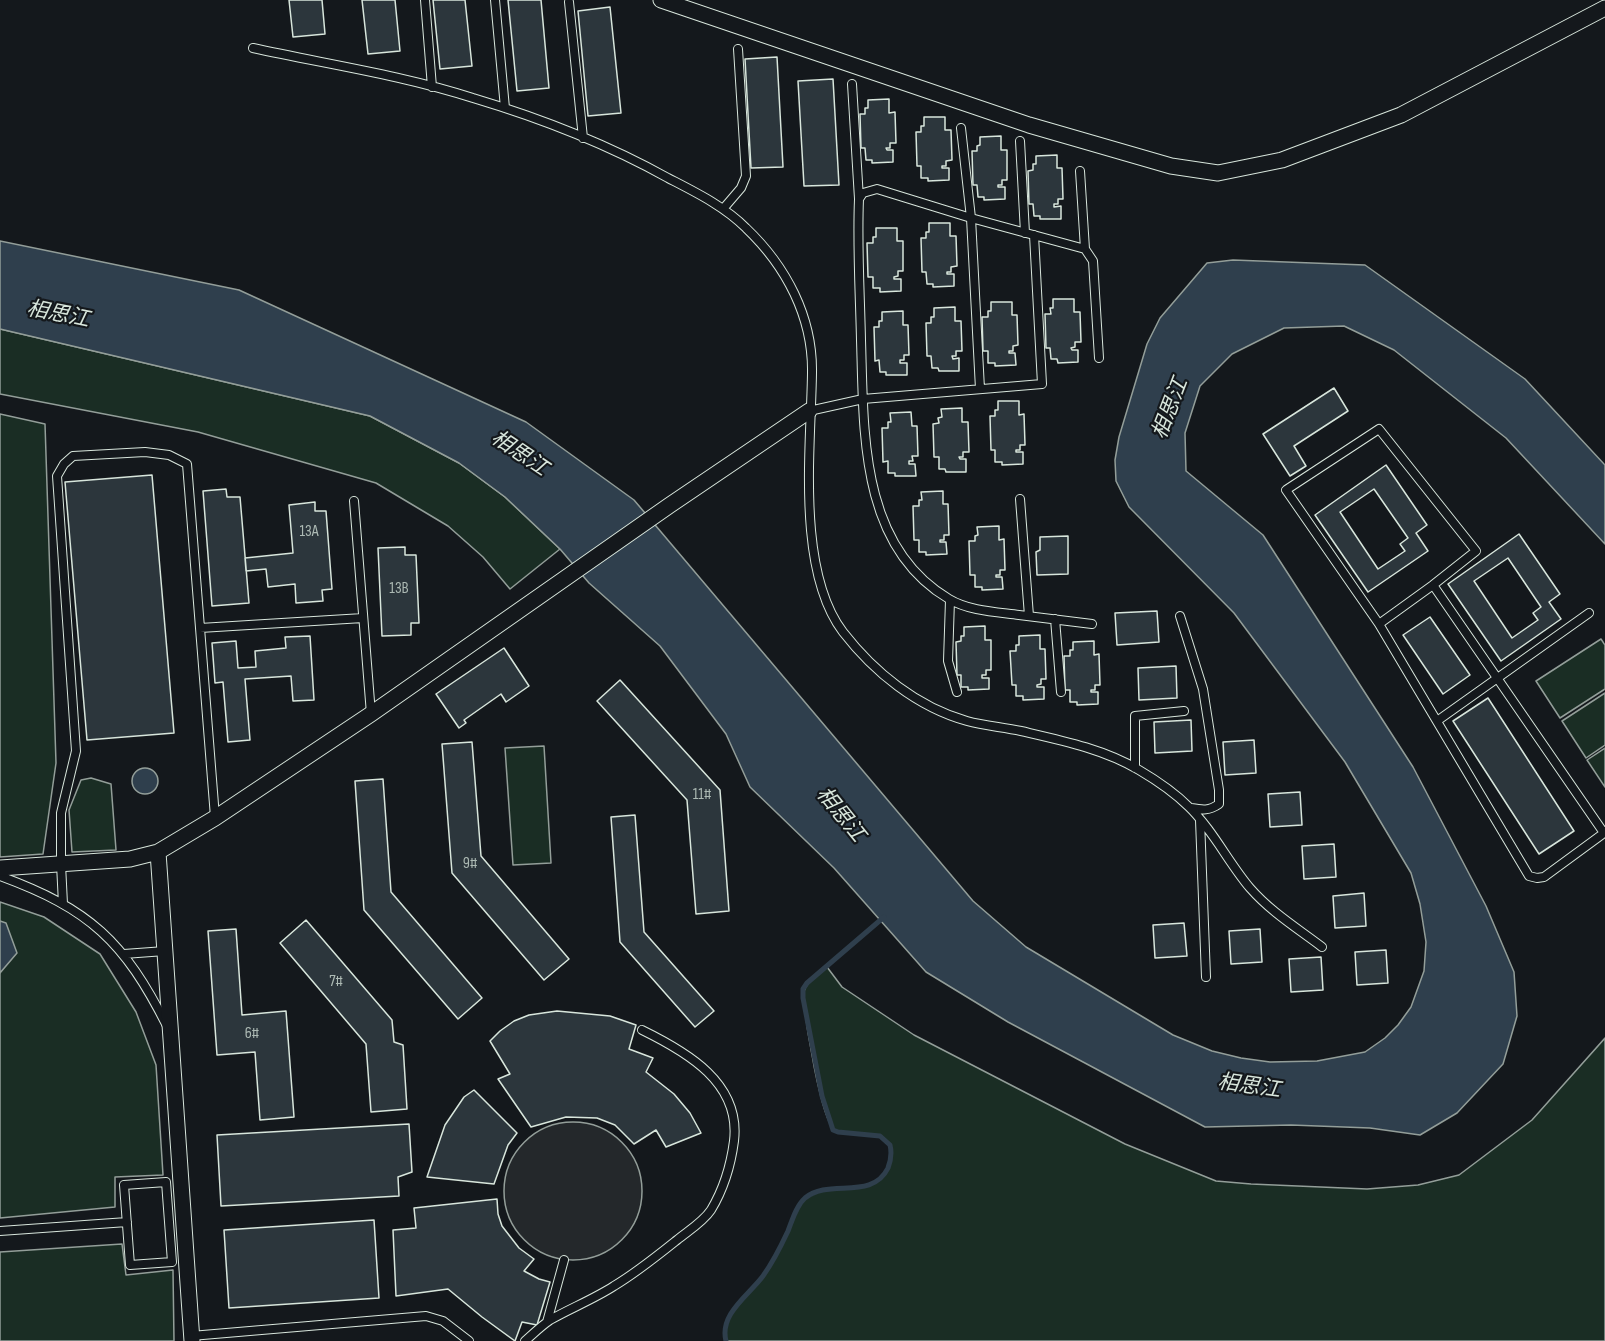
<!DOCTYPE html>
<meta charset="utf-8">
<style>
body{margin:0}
canvas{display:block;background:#14181c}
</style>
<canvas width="1605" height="1341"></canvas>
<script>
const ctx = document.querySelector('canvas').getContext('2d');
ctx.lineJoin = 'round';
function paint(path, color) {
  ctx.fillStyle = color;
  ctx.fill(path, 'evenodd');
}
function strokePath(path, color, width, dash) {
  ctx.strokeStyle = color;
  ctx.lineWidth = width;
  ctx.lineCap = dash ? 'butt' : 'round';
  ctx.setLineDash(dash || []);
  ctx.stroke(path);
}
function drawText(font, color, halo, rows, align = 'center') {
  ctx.font = font + ' "Sofia Sans Condensed","Noto Sans SC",sans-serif';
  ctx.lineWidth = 4.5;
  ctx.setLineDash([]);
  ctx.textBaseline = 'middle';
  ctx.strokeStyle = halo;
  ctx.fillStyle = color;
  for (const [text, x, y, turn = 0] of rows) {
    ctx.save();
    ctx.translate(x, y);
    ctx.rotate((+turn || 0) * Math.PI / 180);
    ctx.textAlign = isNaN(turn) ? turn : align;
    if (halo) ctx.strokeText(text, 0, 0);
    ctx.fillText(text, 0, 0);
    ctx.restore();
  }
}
const green = new Path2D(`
 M0 329 370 416 459 463 505 497 560 549 510 589 483 557 448 526 376 483 198 432 0 394Z
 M0 414 45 424 56 763 43 854 0 857Z
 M1601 639 1605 645V689L1560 718 1536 681Z
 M1605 693V745L1586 758 1562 721Z
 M544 746 551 863 513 865 505 748Z
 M1605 748V787L1587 760Z
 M91 778 111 784 116 850 72 852 69 810 81 780Z
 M0 902 44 917 100 954 136 1012 156 1065 163 1175 115 1177V1207L0 1218Z
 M827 967 842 987 914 1035 1125 1144 1216 1181 1251 1184 1367 1189 1418 1185 1459 1175 1532 1120 1605 1038V1341H726C719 1314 749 1295 763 1276 774 1261 782 1244 789 1227 794 1218 797 1205 805 1198 829 1178 872 1201 887 1168 891 1160 892 1153 890 1145L880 1136 835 1131C820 1117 806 1022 803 998 803 983 816 976 827 967Z
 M122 1244 126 1275 173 1270 174 1341H0V1252Z`);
paint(green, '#1a2d24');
strokePath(green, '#939e99', 1.5);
const parking = new Path2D(`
 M504 1191a69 69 0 1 1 138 0a69 69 0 1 1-138 0Z`);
paint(parking, '#24282b');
strokePath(parking, '#939e99', 1.5);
const water = new Path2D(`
 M0 241 239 290 526 422 634 500 973 901 1026 947 1173 1035 1212 1051 1241 1058 1270 1062 1317 1061 1365 1052 1385 1038 1398 1025 1411 1007 1424 971 1426 942 1420 904 1411 873 1345 762 1234 613 1129 507 1116 481 1115 460 1119 437 1147 344 1160 318 1207 263 1233 260 1365 265 1525 379 1605 465V544L1506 438 1394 350 1344 326 1284 328 1232 354 1200 386 1185 433 1186 471 1263 535 1413 767 1486 906 1514 972 1517 1016 1503 1064 1457 1113 1420 1135 1370 1128 1291 1125 1205 1127 1008 1022 926 972 834 868 750 787 726 734 660 646 589 583 560 549 505 497 459 463 370 416 0 329Z
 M132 781a13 13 0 1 1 26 0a13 13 0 1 1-26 0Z
 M0 921 6 923 17 953 0 973Z`);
paint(water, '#2f3f4d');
strokePath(water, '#939e99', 1.5);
strokePath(new Path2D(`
 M726 1341C719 1314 749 1295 763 1276 773 1262 781 1246 788 1231 792 1221 796 1206 805 1198 829 1178 872 1201 888 1168 891 1160 892 1153 890 1145L880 1136 838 1132 833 1130 822 1096 803 998V989L807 983 884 917`), '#2f3f4d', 5);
const building = new Path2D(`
 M289 0H322L325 34 293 37Z
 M362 0H395L400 51 368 54Z
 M433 0H465L472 66 440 69Z
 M508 0H541L549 88 517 91Z
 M610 7 621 113 588 116 578 11Z
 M777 57 783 167 751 168 745 59Z
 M833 79 839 185 804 186 798 81Z
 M889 99V113L895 112 896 143H890V148H886L887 150H893V162L872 163V160H866L865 148H861L860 114H865V108H868V100Z
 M924 117H945V130H951L952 160 946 161V166H942V168H949V180L928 181V178H921V166H917L916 132H921V126H924Z
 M1001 136V150H1007V180H1002V185H998V187H1005V199L984 200V197H978L977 185H973L972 151H977V146L980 145V137Z
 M1057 155V168H1062L1063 199H1058V204H1054V207L1061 206V219H1040V216H1034L1033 204H1029L1028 171 1033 170V164H1036V156Z
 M929 223H950V236H956L957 266 951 267V272H947V274H954V286L933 287V284H927L926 272H922L921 238H926V232H929Z
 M876 228H897V241H903V271H898V276L894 277V279H901V291L880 292V288H873V277H868L867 243H873V237H876Z
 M1053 299H1074V312H1080L1081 342H1075V347L1071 348 1072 350H1078V362L1058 363 1057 359H1051L1050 348H1046L1045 314H1051L1050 308H1053Z
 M991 302H1012V315H1017L1018 345 1013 346V351H1009V353H1015L1016 365 995 366V363H988V351H983L982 317H988V311H991Z
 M955 307V321H961L962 351H956V356H952L953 359 959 358V371H939L938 368H932L931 356H927L926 323H931V317H934V308Z
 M903 311V325H908L909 355H904V360H900V363H907V375H886V372H880L879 360 875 361 874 327H879V321H882V312Z
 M1334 388 1348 411 1294 446 1306 466 1290 476 1263 434Z
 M998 401H1019V415L1024 414 1025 445H1020V450H1016V452H1023V464L1002 465V462H995V450H991L990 416H995V410H998Z
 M962 408V422H968L969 452H963V457H959L960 459H966V472H946L945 469H939V457H934L933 424 939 423 938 418 942 417 941 409Z
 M911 412 912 426H917L918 456H912L913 461H909V464H915L916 476H895V473H888V461L883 462 882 428H888V422H891L890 413Z
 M1386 465 1427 525 1416 533 1428 551 1368 592 1315 515ZM1374 489 1408 538 1400 544 1405 551 1378 569 1340 512Z
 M152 475 174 733 87 740 65 482Z
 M226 489 227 497H240L249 603 212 606 203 491Z
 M943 491V504H948L949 535H944V540H940V542H946L947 554 926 555V552H919V540H914L913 506H919V500H922L921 492Z
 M315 502V511H326L332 589 322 590 323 601 296 603 295 584 268 587 266 569 246 571 245 558 293 553 289 505Z
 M999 526V540L1004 539 1005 570H1000V575H996V577H1002L1003 589 982 590V587H975V575H970L969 541H975V536L978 535 977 527Z
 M1519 534 1560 594 1549 602 1561 619 1501 661 1448 584ZM1508 558 1541 607 1533 613 1538 620 1512 638 1474 581Z
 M1068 536V574L1037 575 1036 552 1040 550V537Z
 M405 547V555H416L419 623H411V635L382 636 378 548Z
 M1157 611 1159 642 1117 645 1115 613Z
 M1430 617 1470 675 1443 694 1403 635Z
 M985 626V640H991V670H986V675H982V678H989V689L968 690V687H961V675H957L956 642 961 641V636H964V627Z
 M1040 635V649H1045L1046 679H1041V684L1037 685V687H1044V699L1023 700V696H1016V685H1012L1010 651H1016V645H1019V636Z
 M310 636 314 700 293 701 291 676 245 679 250 740 228 742 223 682 215 683 212 643 236 641 238 668 256 667 255 651 286 648 285 637Z
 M1094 641V655L1099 654 1100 685H1095V690H1091V692H1098V704L1077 705V702H1070V690H1065L1064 656H1070V650H1073V642Z
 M504 648 529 686 506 702 501 694 464 720 466 723 459 728 436 694Z
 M1176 666 1177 698 1139 700 1138 668Z
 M620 680 720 790 729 911 696 914 687 800 597 701Z
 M1488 698 1574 831 1539 854 1453 721Z
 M1191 720 1192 751 1155 753 1154 722Z
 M1254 740 1256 773 1225 775 1223 742Z
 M472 742 481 856 569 959 544 980 452 873 442 744Z
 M383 779 391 892 482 998 458 1019 364 910 355 781Z
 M1300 792 1302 825 1270 827 1268 794Z
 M635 815 644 932 714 1011 695 1027 620 942 611 817Z
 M1334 844 1336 877 1304 879 1302 846Z
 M1364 893 1366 926 1335 928 1333 896Z
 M306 920 392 1020 394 1042 403 1045 407 1109 371 1112 366 1044 280 943Z
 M1184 923 1187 956 1155 958 1153 925Z
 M236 929 242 1015 286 1011 294 1117 260 1120 255 1052 217 1055 208 931Z
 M1260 929 1262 962 1231 964 1229 931Z
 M1386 950 1388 983 1357 985 1355 952Z
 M1321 957 1323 990 1291 992 1289 959Z
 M557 1011 610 1016 636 1025 629 1049 653 1058 646 1072 674 1094 690 1113 701 1133 666 1147 656 1130 634 1144 615 1125 597 1118 566 1117 531 1127 498 1079 510 1074 490 1041 500 1031 514 1021 529 1015Z
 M474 1090 517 1133 508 1145 494 1184 427 1177 445 1125 464 1097Z
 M409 1124 412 1172 398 1177 399 1196 221 1206 217 1135Z
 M497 1199 498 1214 502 1226 519 1248 534 1259 524 1271 539 1279 550 1282 537 1325 522 1322 515 1341 482 1317 448 1289 396 1296 393 1230 416 1228 414 1208Z
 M374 1220 379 1298 229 1308 224 1230Z`);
paint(building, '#2c363c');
strokePath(building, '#d8e6dc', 1.5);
const service = new Path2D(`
 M425 0 432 87
 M495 0 505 108
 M569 2 583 138
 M253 48C326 64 402 75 473 98 540 118 607 144 668 178 695 192 724 206 746 228 786 266 813 317 812 373 811 447 796 570 843 632 874 672 917 707 967 721 985 726 1003 727 1021 731 1060 740 1104 749 1139 770 1156 780 1175 793 1189 807 1213 830 1228 862 1250 888 1271 912 1297 928 1322 947
 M852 84 859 199
 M961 128 971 218 980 389
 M1020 141 1025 233
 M1080 171 1085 249 1093 261 1099 358
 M723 209 741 188 746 176 738 49
 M1085 249 971 218 877 189 863 193 859 199C857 246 860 293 861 340 864 431 859 546 949 599 969 611 996 612 1019 615 1043 618 1067 621 1092 624
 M809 411 863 399 1042 384 1034 235
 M1379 429 1476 551 1433 585 1379 624 1286 490Z
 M1020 499 1029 616
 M354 501 371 714
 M1433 585 1604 833 1605 832
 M950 600 948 661 957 692
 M1180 616 1203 689 1219 790V804C1209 811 1203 810 1191 808
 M1055 619 1061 692
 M1379 624 1529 876 1537 878 1544 877 1604 833
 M200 628 363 618
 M1437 721 1589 613
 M1135 768V716L1184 711
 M1200 820 1206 977
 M0 876C90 909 124 941 167 1026
 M63 904 61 864V813L76 751 57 476 64 464 73 456 145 452 169 455 187 464 215 817
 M124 954 165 951
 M166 1182 172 1262 130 1265 124 1185Z
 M0 1231 127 1222
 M547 1322 564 1260
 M191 1336 426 1316 443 1321 469 1341
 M525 1341C533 1334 541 1326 550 1320 571 1308 594 1299 614 1286 636 1273 657 1256 677 1240 688 1231 703 1222 711 1210 723 1190 731 1164 734 1141 741 1083 687 1052 642 1030`);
const minor = new Path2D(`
 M661 0 1029 125 1171 166 1218 173 1282 160 1401 115 1605 8
 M158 852 192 1341
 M0 868 130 859 158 852 215 818 371 714 670 505 809 411`);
strokePath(service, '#d8e6dc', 10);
strokePath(minor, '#d8e6dc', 17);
strokePath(service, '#14181c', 8);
strokePath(minor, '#14181c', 15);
drawText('16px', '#adbab4', null, [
 ["13A",309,532],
 ["13B",399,589],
 ["11#",702,795],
 ["9#",470,864],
 ["7#",336,982],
 ["6#",252,1034]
]);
drawText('italic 21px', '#d8e6dc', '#14181c', [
 ["相思江",58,315,11],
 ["相思江",1171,409,-69],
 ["相思江",519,454,34],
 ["相思江",840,815,51],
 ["相思江",1249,1087,8]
]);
</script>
